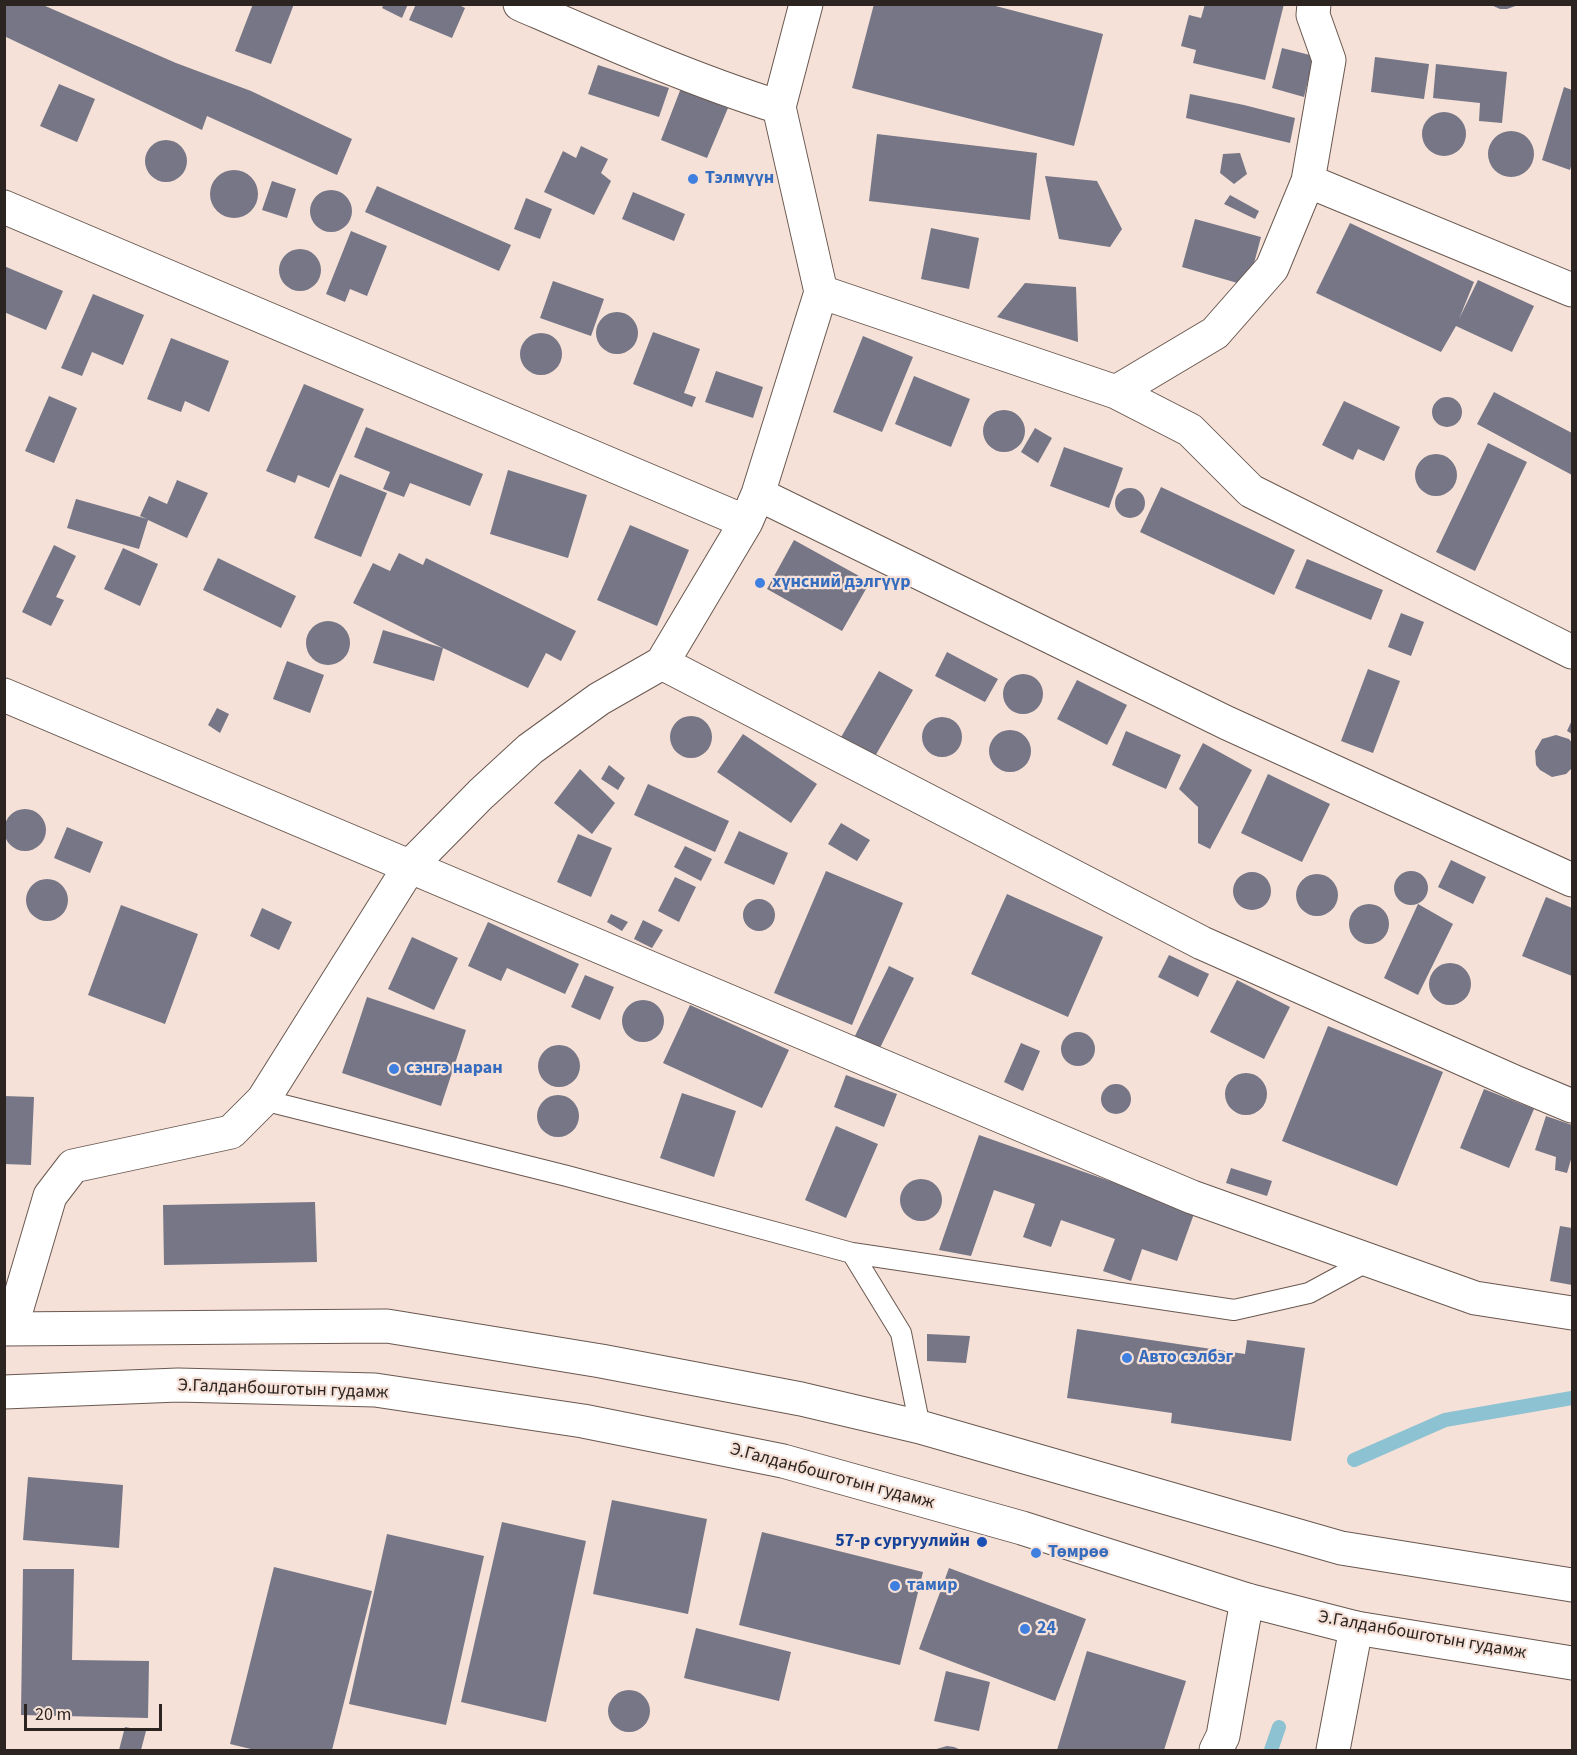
<!DOCTYPE html>
<meta charset="utf-8">
<style>
body{margin:0}
#map{position:relative;width:1577px;height:1755px;overflow:hidden;background:#f5e1d7;font-family:"Source Sans 3",sans-serif}
canvas{display:block}
.frame{position:absolute;inset:0;border:6px solid #2b2420;pointer-events:none}
.scale{position:absolute;left:24px;top:1704px;width:138px;height:27px;box-sizing:border-box;border:3px solid #2b2420;border-top:0;padding-left:8px;font-size:18px;line-height:21px;white-space:nowrap;color:#2b2420;-webkit-text-stroke:4px #f5e1d7;paint-order:stroke}
</style>
<div id="map">
<canvas width="1577" height="1755"></canvas>
<div class="frame"></div>
<div class="scale">20 m</div>
</div>
<script>
const ctx = document.querySelector('canvas').getContext('2d');
ctx.lineJoin = 'round';
function strokePath(path, color, width, dash) {
  ctx.strokeStyle = color;
  ctx.lineWidth = width;
  ctx.lineCap = dash ? 'butt' : 'round';
  ctx.setLineDash(dash || []);
  ctx.stroke(path);
}
function paint(path, color) {
  ctx.fillStyle = color;
  ctx.fill(path, 'evenodd');
}
function drawText(font, color, halo, rows, align = 'center') {
  ctx.font = font + ' "Source Sans 3",sans-serif';
  ctx.lineWidth = 4.5;
  ctx.setLineDash([]);
  ctx.textBaseline = 'middle';
  ctx.strokeStyle = halo;
  ctx.fillStyle = color;
  for (const [text, x, y, turn = 0] of rows) {
    ctx.save();
    ctx.translate(x, y);
    ctx.rotate((+turn || 0) * Math.PI / 180);
    ctx.textAlign = isNaN(turn) ? turn : align;
    if (halo) ctx.strokeText(text, 0, 0);
    ctx.fillText(text, 0, 0);
    ctx.restore();
  }
}
strokePath(new Path2D(`
 M1354 1460 1445 1420 1572 1398
 M1271 1750 1279 1727`), '#8dc2d3', 14);
paint(new Path2D(`
 M253 4H294L271 64 235 51Z
 M384 4H408L402 18 382 8Z
 M416 4H457L465 8 452 38 409 20Z
 M874 4H988L1103 34 1074 146 852 88Z
 M1205 4H1284L1265 80 1193 63 1196 50 1181 46 1189 15 1201 18Z
 M1489 4H1518V5L1507 9H1500Z
 M4 5H43L176 63 251 91 352 139 337 175 207 116 202 130 4 36Z
 M1282 48 1314 56 1304 97 1272 88Z
 M1375 57 1429 64 1424 99 1371 92Z
 M1436 64 1507 72 1502 123 1479 121 1480 103 1433 98Z
 M598 65 669 88 659 117 588 94Z
 M59 84 95 99 77 142 40 126Z
 M1564 87 1572 90V163L1570 170 1542 160Z
 M681 88 728 108 707 158 661 140Z
 M1190 94 1244 105 1295 118 1290 143 1186 118Z
 M1422 134a22 22 0 1 1 44 0a22 22 0 1 1-44 0Z
 M1488 154a23 23 0 1 1 46 0a23 23 0 1 1-46 0Z
 M877 134 1037 153 1030 220 869 201Z
 M145 161a21 21 0 1 1 42 0a21 21 0 1 1-42 0Z
 M581 146 608 159 601 173 611 181 594 215 544 192 563 151 576 158Z
 M1240 153 1247 174 1234 184 1220 173 1223 154Z
 M210 194a24 24 0 1 1 48 0a24 24 0 1 1-48 0Z
 M1045 176 1097 181 1122 229 1110 247 1059 239Z
 M272 181 296 189 287 218 262 210Z
 M377 186 511 245 499 271 365 212Z
 M310 211a21 21 0 1 1 42 0a21 21 0 1 1-42 0Z
 M633 192 685 214 674 241 622 219Z
 M1230 195 1259 211 1255 219 1224 204Z
 M526 198 552 209 540 239 514 229Z
 M1195 219 1261 237 1248 286 1182 267Z
 M1350 223 1474 282 1459 319 1478 280 1534 306 1512 352 1456 326 1441 352 1316 293Z
 M931 228 979 238 969 289 921 279Z
 M351 231 387 246 367 296 350 289 345 302 326 294Z
 M279 270a21 21 0 1 1 42 0a21 21 0 1 1-42 0Z
 M4 266 63 291 46 330 4 312Z
 M553 281 604 299 591 336 540 318Z
 M1025 283 1076 287 1078 342 997 317Z
 M93 294 144 315 123 365 92 352 82 376 61 368Z
 M596 333a21 21 0 1 1 42 0a21 21 0 1 1-42 0Z
 M653 332 700 349 684 393 696 397 692 407 633 384Z
 M520 354a21 21 0 1 1 42 0a21 21 0 1 1-42 0Z
 M863 336 913 357 882 432 833 412Z
 M171 338 229 361 209 412 185 401 181 412 147 399Z
 M716 371 763 387 753 418 705 402Z
 M914 376 970 399 951 447 895 424Z
 M304 384 364 409 329 488 298 475 295 483 266 471Z
 M1494 392 1572 433V475L1477 424Z
 M49 396 77 408 54 463 25 451Z
 M1432 412a15 15 0 1 1 30 0a15 15 0 1 1-30 0Z
 M1344 401 1400 427 1384 461 1358 449 1353 460 1322 445Z
 M983 431a21 21 0 1 1 42 0a21 21 0 1 1-42 0Z
 M366 427 483 474 470 506 410 483 404 497 383 489 390 472 354 457Z
 M1035 428 1052 438 1038 463 1021 452Z
 M1488 443 1527 462 1475 571 1436 552Z
 M1064 447 1123 468 1109 508 1050 486Z
 M1415 475a21 21 0 1 1 42 0a21 21 0 1 1-42 0Z
 M508 470 587 495 568 558 490 534Z
 M340 474 387 493 361 557 314 538Z
 M177 480 208 493 187 538 148 520 139 549 67 528 76 499 147 519 140 516 149 496 167 504Z
 M1161 487 1295 550 1274 595 1140 532Z
 M1115 503a15 15 0 1 1 30 0a15 15 0 1 1-30 0Z
 M630 525 689 550 657 626 597 600Z
 M794 540 870 582 842 631 767 589Z
 M54 545 76 556 56 597 64 600 51 626 22 612Z
 M123 548 158 564 140 606 104 589Z
 M399 553 423 565 426 558 576 631 561 661 546 653 528 688 443 648 434 681 373 663 383 630 443 648 353 603 373 563 390 571Z
 M218 558 296 596 281 628 203 590Z
 M1307 559 1383 590 1371 620 1295 588Z
 M1401 613 1424 622 1411 656 1388 647Z
 M306 643a22 22 0 1 1 44 0a22 22 0 1 1-44 0Z
 M947 652 998 679 985 702 935 676Z
 M287 661 324 675 310 713 273 699Z
 M1368 669 1400 681 1373 753 1341 741Z
 M879 671 913 690 874 758 840 739Z
 M1003 694a20 20 0 1 1 40 0a20 20 0 1 1-40 0Z
 M1077 680 1127 705 1107 745 1057 719Z
 M217 708 229 714 220 733 208 725Z
 M670 737a21 21 0 1 1 42 0a21 21 0 1 1-42 0Z
 M922 737a20 20 0 1 1 40 0a20 20 0 1 1-40 0Z
 M1572 720V734L1567 731Z
 M989 751a21 21 0 1 1 42 0a21 21 0 1 1-42 0Z
 M1126 731 1181 755 1166 789 1112 765Z
 M743 734 817 784 791 823 717 772Z
 M1556 735 1569 739 1572 743V768L1566 774 1552 777 1540 770 1536 765 1535 751 1542 739Z
 M1203 743 1252 770 1210 849 1198 843V807L1179 789Z
 M609 765 625 778 618 790 601 779Z
 M580 769 615 803 592 834 554 803Z
 M1268 774 1330 804 1302 862 1241 833Z
 M648 784 729 821 715 852 634 815Z
 M4 830a21 21 0 1 1 42 0a21 21 0 1 1-42 0Z
 M841 823 870 840 857 861 828 844Z
 M67 827 103 842 90 873 54 858Z
 M739 831 788 853 774 885 724 863Z
 M578 834 612 848 591 897 557 882Z
 M685 846 712 859 701 881 674 867Z
 M1451 860 1486 877 1473 904 1438 887Z
 M1394 888a17 17 0 1 1 34 0a17 17 0 1 1-34 0Z
 M826 871 903 903 852 1025 774 993Z
 M1233 891a19 19 0 1 1 38 0a19 19 0 1 1-38 0Z
 M1296 895a21 21 0 1 1 42 0a21 21 0 1 1-42 0Z
 M675 877 696 887 679 922 658 911Z
 M26 900a21 21 0 1 1 42 0a21 21 0 1 1-42 0Z
 M1007 894 1103 937 1068 1017 971 974Z
 M1546 897 1572 908V976L1522 956Z
 M743 915a16 16 0 1 1 32 0a16 16 0 1 1-32 0Z
 M1418 904 1453 924 1418 995 1384 978Z
 M1349 924a20 20 0 1 1 40 0a20 20 0 1 1-40 0Z
 M121 905 198 934 165 1024 88 995Z
 M262 908 292 922 279 950 250 936Z
 M611 914 628 922 622 931 607 922Z
 M643 920 663 930 652 948 634 939Z
 M488 922 579 964 565 994 507 968 501 981 468 966Z
 M412 937 458 958 434 1010 388 989Z
 M1169 955 1209 974 1198 997 1158 977Z
 M1429 984a21 21 0 1 1 42 0a21 21 0 1 1-42 0Z
 M889 966 914 978 878 1052 853 1040Z
 M585 975 614 987 600 1020 571 1007Z
 M1237 980 1290 1007 1264 1059 1210 1032Z
 M367 997 466 1030 441 1106 342 1073Z
 M622 1021a21 21 0 1 1 42 0a21 21 0 1 1-42 0Z
 M690 1005 789 1050 762 1108 663 1063Z
 M1328 1026 1443 1072 1397 1186 1282 1141Z
 M1061 1049a17 17 0 1 1 34 0a17 17 0 1 1-34 0Z
 M1021 1043 1040 1051 1023 1091 1004 1082Z
 M538 1066a21 21 0 1 1 42 0a21 21 0 1 1-42 0Z
 M1225 1094a21 21 0 1 1 42 0a21 21 0 1 1-42 0Z
 M846 1075 897 1094 884 1127 834 1107Z
 M1101 1099a15 15 0 1 1 30 0a15 15 0 1 1-30 0Z
 M1484 1089 1534 1109 1509 1168 1460 1148Z
 M682 1093 736 1111 714 1177 660 1158Z
 M537 1116a21 21 0 1 1 42 0a21 21 0 1 1-42 0Z
 M4 1096 34 1097 31 1165 4 1164Z
 M1546 1116 1572 1125V1156L1567 1173 1555 1170 1556 1157 1535 1150Z
 M836 1126 878 1144 846 1218 805 1200Z
 M979 1135 1195 1211 1177 1261 1142 1249 1131 1281 1103 1271 1115 1239 1061 1220 1051 1247 1023 1237 1035 1204 994 1190 971 1256 939 1250Z
 M1231 1168 1272 1181 1267 1196 1226 1183Z
 M900 1200a21 21 0 1 1 42 0a21 21 0 1 1-42 0Z
 M315 1202 317 1262 164 1265 163 1205Z
 M1560 1226 1572 1228V1285L1550 1281Z
 M1077 1329 1245 1354 1247 1340 1305 1348 1291 1441 1171 1423 1172 1413 1067 1398Z
 M927 1334 970 1336 966 1363 927 1361Z
 M28 1477 123 1485 119 1548 23 1540Z
 M612 1500 707 1519 688 1614 593 1594Z
 M502 1522 586 1541 546 1722 461 1702Z
 M762 1532 923 1572 900 1665 739 1625Z
 M387 1534 484 1556 446 1725 349 1704Z
 M274 1567 372 1591 332 1750H255L230 1744Z
 M949 1568 1086 1619 1055 1701 919 1649Z
 M23 1569H74L72 1660 149 1661 148 1718 21 1715Z
 M696 1628 791 1652 779 1701 684 1678Z
 M1087 1651 1186 1681 1164 1750H1057Z
 M946 1671 990 1682 979 1731 934 1721Z
 M608 1711a21 21 0 1 1 42 0a21 21 0 1 1-42 0Z
 M125 1727 146 1731 141 1750H119Z
 M947 1746 954 1747 961 1750H933Z`), '#767686');
const service = new Path2D(`
 M263 1100 567 1176 852 1253 1234 1310 1309 1293 1370 1260
 M852 1253 901 1333 920 1427`);
const minor = new Path2D(`
 M520 4C605 41 690 79 779 107
 M1308 181 1572 290
 M4 207 746 522
 M821 292 1116 392 1190 430 1251 491 1572 652
 M1116 392 1215 333 1272 268 1308 181 1329 60 1313 15 1314 4
 M758 494 1227 723 1572 880
 M662 663 1202 943 1517 1083 1572 1106
 M4 695 1192 1197 1475 1298 1572 1313
 M11 1328 50 1196 73 1166 231 1132 263 1100 410 866 481 794 530 749 599 699 662 663 746 522 758 494 821 292 779 107 806 4
 M1216 1750 1223 1736 1247 1600
 M1333 1750 1356 1628`);
const primary = new Path2D(`
 M4 1329 387 1326 601 1361 801 1399 920 1427 1341 1548 1572 1585
 M4 1392 178 1385 375 1390 583 1421 783 1461 1022 1528 1247 1600 1356 1628 1572 1663`);
strokePath(service, '#695850', 22);
strokePath(minor, '#695850', 35);
strokePath(primary, '#695850', 35);
strokePath(service, '#fff', 20);
strokePath(minor, '#fff', 33);
strokePath(primary, '#fff', 33);
for (const [x, y, r, color] of [
 [693,179,6,"#3f7fe0"],
 [760,583,6,"#3f7fe0"],
 [394,1069,6,"#3f7fe0"],
 [1127,1358,6,"#3f7fe0"],
 [982,1542,6,"#1a4fb4"],
 [1036,1553,6,"#3f7fe0"],
 [895,1586,6,"#3f7fe0"],
 [1025,1629,6,"#3f7fe0"]
]) {
  const dot = new Path2D();
  dot.arc(x, y, r, 0, 2 * Math.PI);
  ctx.fillStyle = color;
  ctx.fill(dot);
  strokePath(dot, '#f5e1d7', 2);
}
drawText('bold 18px', '#366cbe', '#f5e1d7', [
 ["Тэлмүүн",705,179],
 ["хүнсний дэлгүүр",772,583],
 ["сэнгэ наран",406,1069],
 ["Авто сэлбэг",1139,1358],
 ["Төмрөө",1048,1553],
 ["тамир",907,1586],
 ["24",1037,1629]
], 'left');
drawText('18px', '#2b2420', '#f5e1d7', [
 ["Э.Галданбошготын гудамж",283,1390,2],
 ["Э.Галданбошготын гудамж",832,1477,15],
 ["Э.Галданбошготын гудамж",1422,1636,10]
]);
drawText('bold 18px', '#164399', '#f5e1d7', [
 ["57-р сургуулийн",970,1542]
], 'right');
</script>
